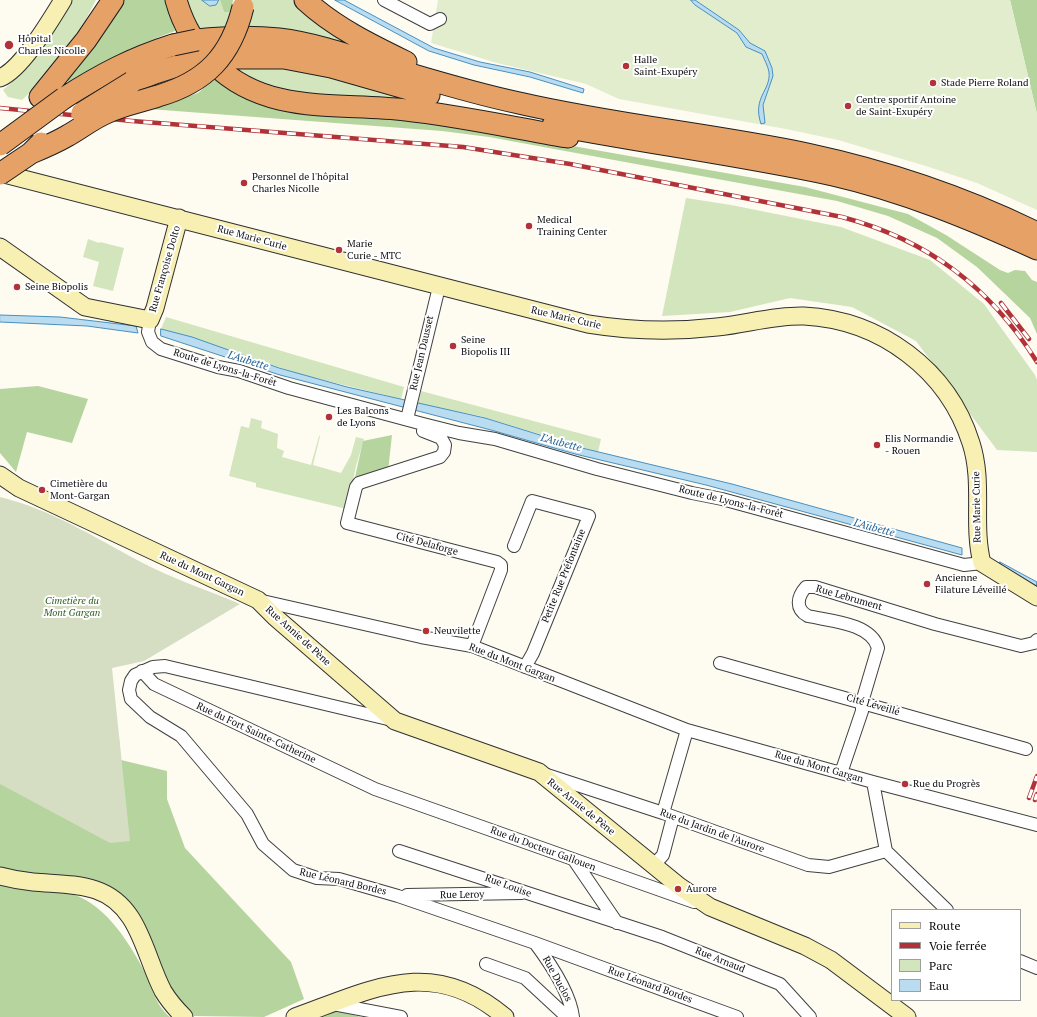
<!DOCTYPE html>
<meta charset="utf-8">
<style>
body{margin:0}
#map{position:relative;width:1037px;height:1017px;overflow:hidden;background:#fefbf1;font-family:"PT Serif",serif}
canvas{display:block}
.legend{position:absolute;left:891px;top:909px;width:130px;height:92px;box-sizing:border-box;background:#fff;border:1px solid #9f9f9f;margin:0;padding:5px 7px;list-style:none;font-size:12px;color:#0e0e0e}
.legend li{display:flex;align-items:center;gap:8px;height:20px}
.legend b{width:20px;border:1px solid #9f9f9f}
</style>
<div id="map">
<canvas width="1037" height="1017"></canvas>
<ul class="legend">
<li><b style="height:5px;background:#f7f0b2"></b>Route</li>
<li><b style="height:5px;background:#b13339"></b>Voie ferrée</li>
<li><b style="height:11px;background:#d2e5bd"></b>Parc</li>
<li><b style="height:11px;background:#badcf0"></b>Eau</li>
</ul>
</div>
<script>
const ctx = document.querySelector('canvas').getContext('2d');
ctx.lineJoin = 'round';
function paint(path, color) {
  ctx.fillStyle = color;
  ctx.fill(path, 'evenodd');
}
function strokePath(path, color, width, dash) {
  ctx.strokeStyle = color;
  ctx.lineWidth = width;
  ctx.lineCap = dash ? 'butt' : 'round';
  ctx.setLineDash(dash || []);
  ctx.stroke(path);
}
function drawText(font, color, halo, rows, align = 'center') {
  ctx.font = font + ' "PT Serif",serif';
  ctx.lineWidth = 4;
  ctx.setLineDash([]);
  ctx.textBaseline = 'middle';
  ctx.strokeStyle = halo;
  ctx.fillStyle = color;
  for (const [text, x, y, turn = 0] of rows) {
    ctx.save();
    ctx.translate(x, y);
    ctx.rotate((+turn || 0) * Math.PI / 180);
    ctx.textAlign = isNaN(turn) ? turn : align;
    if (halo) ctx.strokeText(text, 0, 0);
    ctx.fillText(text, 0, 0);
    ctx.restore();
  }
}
paint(new Path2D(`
 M70 0H96L85 21 48 75 22 100 8 97 3 90C32 67 50 31 70 0Z
 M181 0H202L216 5 220 0 224 12H231L232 5 250 7 251 0H295L366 49 192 30Z
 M257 66 287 68 329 75 413 101 288 97 222 69Z
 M686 198 731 205 841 227 930 260 984 304 1035 375 1037 380V452L997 450 916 341 852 307 790 298 730 312 662 316Z
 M88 239 99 243 100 242 124 248 113 291 93 286 99 262 83 257Z
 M166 317 404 387 401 399 303 375 161 329Z
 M421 391 601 439 598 452 480 416 418 404Z
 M251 418 262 421 261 428 278 434 277 448 284 451 282 457 311 465 319 436H320L313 465 341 473 351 455 356 437 364 439 356 466 347 509 256 487V483L229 476 241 426 249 428Z`), '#d2e5bd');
paint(new Path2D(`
 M121 0H166L175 31C137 45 101 61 68 84V77Z
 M220 0H233L231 12H224Z
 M1010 0H1037V114Z
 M216 77 336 116 400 120 516 136 805 187 908 214 946 235 1000 270 1008 273 1015 270 1025 271 1032 280 1037 282V334L1030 318 977 267 937 238 888 216 837 201 489 137 442 131 149 109 198 93Z
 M38 386 88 399 72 443 27 432 16 472 0 453V389Z
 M392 435 388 471 354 482 363 441Z
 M0 695 119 738 121 760 167 771V799L185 848 291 962 304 999 264 1017 193 1016 174 999 144 936 80 879 0 870Z
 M0 885C22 891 44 889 67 893 101 899 127 939 142 967 152 985 154 1004 170 1017H0Z
 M336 1010 361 1017H311Z`), '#b6d49e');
paint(new Path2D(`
 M0 497C50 509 94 537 139 561 171 578 207 590 240 604L144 661 112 668 130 841 110 843 0 784Z`), '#d5dec3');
paint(new Path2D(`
 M438 0H1010L1037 114V210L977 183 926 166 838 140 786 129 619 99 586 84 497 63 431 43Z`), '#e2edce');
const water = new Path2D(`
 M202 0H219L216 5 210 6Z
 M335 0H344L434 48 480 62 530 72 584 89 583 93 530 77 474 65 429 51Z
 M691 0H695L739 30 750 43 765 51 772 68 773 76 763 105 765 123 761 124C752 97 771 91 769 72 768 66 764 59 762 54L746 47 737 33 695 5Z
 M0 315 60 317 136 326 138 333 87 326 0 322Z
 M161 329 192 337 279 368 347 387 485 418 582 448 732 484 962 548V555L706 485 575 454 491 430 280 375 161 336Z
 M1000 562 1037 582 1035 591 1001 568Z`);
paint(water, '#badcf0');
strokePath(water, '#4890c0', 1);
const street = new Path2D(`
 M384 0 430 24 440 19
 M150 320 148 332 152 342 161 349 218 367 239 371 289 388 423 424 459 433 495 439 597 469 692 493 722 499 964 565 982 563
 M407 419 439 287
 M423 431 441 438 445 445 444 452 440 457 359 483 356 487 347 523 497 562 501 565V570L472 646
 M514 546 532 501 589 516 533 653 525 667
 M258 600 421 637 472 646 687 730 873 782 1037 825
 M720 663 1026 749
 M142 671 154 684 375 789 694 902
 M392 720 165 666 153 667 135 675 131 681 129 690 131 699 150 717 181 736 247 814 263 844 293 870 317 878 339 879 398 896 535 943 737 1017
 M841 773 862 711V702L878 648C871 623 830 621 808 616 795 609 797 597 806 587H815L935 624 1021 646 1034 643 1037 640
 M547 775 663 813 808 865 829 867 886 851
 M873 782 886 851 947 910
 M663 813 687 730
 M399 851 662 937 780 984 810 1017
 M574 860 617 923
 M654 865 663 855 673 817
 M407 895 522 893
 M535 943C550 963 570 992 573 1017
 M1020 961 1037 968
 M486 964 525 978 567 1017
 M333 1004 401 1017`);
const secondary = new Path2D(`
 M0 78C22 69 50 21 63 0
 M0 173 588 324C631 331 674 332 717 327 747 324 774 315 804 316 881 320 948 370 971 443 984 483 972 523 982 563L1037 597
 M0 247 85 307 150 320 155 308 179 218
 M0 475 19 488 258 600 275 617 395 721 539 772 679 886 710 907 805 946 831 960 907 1017
 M0 876C11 879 22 881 33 882 54 884 76 883 96 890 140 905 144 955 163 991 169 1001 176 1009 184 1017
 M295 1017C373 989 432 955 505 1017`);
const highway = new Path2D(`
 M176 0C183 25 195 46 214 64 267 116 339 102 406 110 461 116 514 128 568 137
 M305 0C334 27 371 45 406 62
 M197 40C224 37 252 36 279 39 312 43 345 54 376 64 424 78 471 93 519 103 614 125 711 134 807 154 886 171 964 197 1037 233
 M213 58H284L331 67 429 95
 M132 82 155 73 196 60
 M40 97 86 40 113 0
 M64 98C100 75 132 58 173 45
 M553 125C646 143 740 155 833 175 903 191 971 219 1037 249`);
strokePath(street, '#414141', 14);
strokePath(secondary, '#303030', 19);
strokePath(highway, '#1f1f1f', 23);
strokePath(street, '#fff', 12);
strokePath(secondary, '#f7f0b2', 17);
strokePath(highway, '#e6a166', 21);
const rail = new Path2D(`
 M0 108 132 121 463 147 570 164 842 217C928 240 990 287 1037 362
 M1001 303 1029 339
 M1029 798 1037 776
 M1035 800 1037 794`);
strokePath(rail, '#b13339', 4.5);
strokePath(rail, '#fff', 3, [9]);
const highwayBridge = new Path2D(`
 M173 45 197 40
 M82 113 132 82
 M0 145 64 98
 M31 153C43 148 55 143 67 136 80 129 92 119 106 113 122 105 140 102 158 96 206 82 231 56 243 7
 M0 174 31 153 41 143`);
strokePath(highwayBridge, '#1f1f1f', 23, []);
strokePath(highwayBridge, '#e6a166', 21);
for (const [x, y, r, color] of [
 [9,45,5,"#b13339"],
 [626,66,4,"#b13339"],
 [933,83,4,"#b13339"],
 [848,106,4,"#b13339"],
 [244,183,4,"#b13339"],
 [529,226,4,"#b13339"],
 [339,250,4,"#b13339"],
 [17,287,4,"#b13339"],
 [453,346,4,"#b13339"],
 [329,417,4,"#b13339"],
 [877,445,4,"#b13339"],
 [42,490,4,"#b13339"],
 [927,584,4,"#b13339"],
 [426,631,4,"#b13339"],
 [905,784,4,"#b13339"],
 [678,889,4,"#b13339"]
]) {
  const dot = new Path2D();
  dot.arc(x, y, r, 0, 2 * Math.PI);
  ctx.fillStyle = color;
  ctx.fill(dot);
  strokePath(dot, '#fff', 1.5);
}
drawText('10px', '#0e0e0e', '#fff', [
 ["Hôpital",18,39],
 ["Charles Nicolle",18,51],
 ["Halle",634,60],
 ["Saint-Exupéry",634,72],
 ["Stade Pierre Roland",941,83],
 ["Centre sportif Antoine",856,100],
 ["de Saint-Exupéry",856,112],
 ["Personnel de l'hôpital",252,177],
 ["Charles Nicolle",252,189],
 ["Medical",537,220],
 ["Training Center",537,232],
 ["Marie",347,244],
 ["Curie - MTC",347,256],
 ["Seine Biopolis",25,287],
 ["Seine",461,340],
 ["Biopolis III",461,352],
 ["Les Balcons",337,411],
 ["de Lyons",337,423],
 ["Elis Normandie",885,439],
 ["- Rouen",885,451],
 ["Cimetière du",50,484],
 ["Mont-Gargan",50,496],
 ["Ancienne",935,578],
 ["Filature Léveillé",935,590],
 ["Neuvilette",434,631],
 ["Rue du Progrès",913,784],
 ["Aurore",686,889]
], 'left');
drawText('10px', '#0e0e0e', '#fff', [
 ["Rue Marie Curie",252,238,15],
 ["Rue Françoise Dolto",165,269,-74],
 ["Rue Marie Curie",566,318,13],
 ["Rue Jean Dausset",422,353,-77],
 ["Route de Lyons-la-Forêt",225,368,17],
 ["Route de Lyons-la-Forêt",731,502,14],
 ["Rue Marie Curie",977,507,-91],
 ["Cité Delaforge",427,544,15],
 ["Rue du Mont Gargan",202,574,25],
 ["Petite Rue Préfontaine",564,576,-68],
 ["Rue Lebrument",849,598,16],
 ["Rue Annie de Pène",298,636,42],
 ["Rue du Mont Gargan",512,663,21],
 ["Cité Léveillé",873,705,16],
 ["Rue du Fort Sainte-Catherine",256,733,25],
 ["Rue du Mont Gargan",819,767,16],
 ["Rue Annie de Pène",581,807,39],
 ["Rue du Jardin de l'Aurore",712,831,20],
 ["Rue du Docteur Gallouen",543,849,20],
 ["Rue Léonard Bordes",343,882,13],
 ["Rue Louise",508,886,20],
 ["Rue Leroy",462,895,-1],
 ["Rue Arnaud",720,960,22],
 ["Rue Duclos",557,979,61],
 ["Rue Léonard Bordes",650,985,20]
]);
drawText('italic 10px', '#316024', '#fff', [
 ["Cimetière du",72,601],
 ["Mont Gargan",72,613]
]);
drawText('italic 11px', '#236294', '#fff', [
 ["L'Aubette",248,361,17],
 ["L'Aubette",561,443,15],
 ["L'Aubette",874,528,15]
]);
</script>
